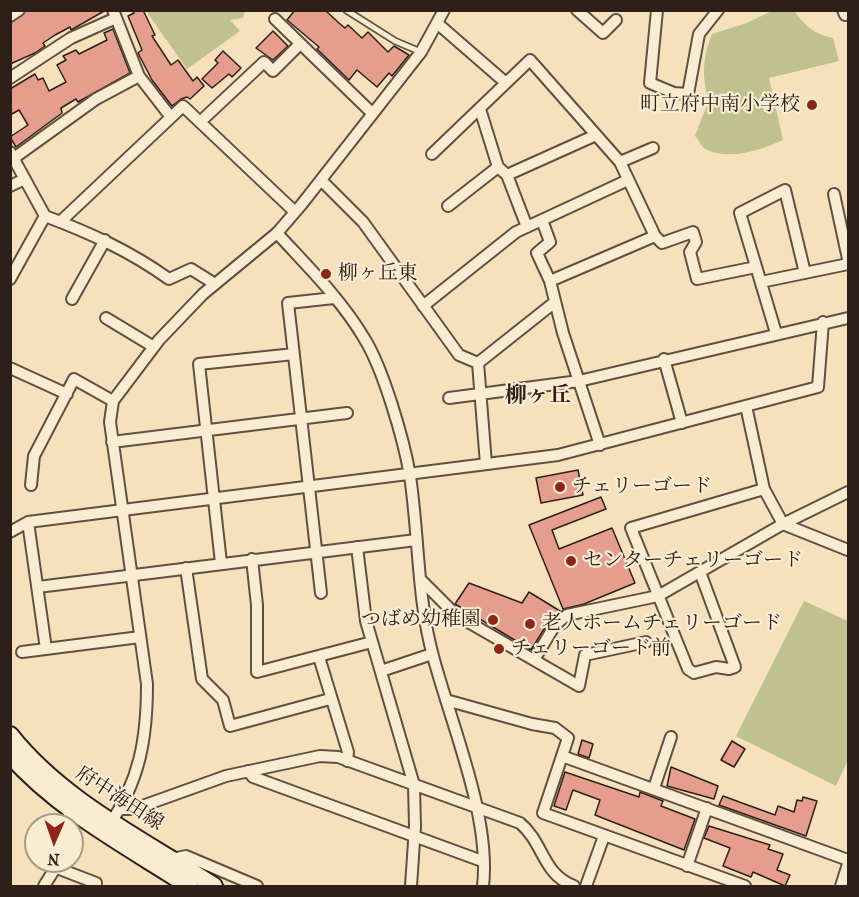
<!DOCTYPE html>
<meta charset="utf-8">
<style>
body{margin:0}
#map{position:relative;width:859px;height:897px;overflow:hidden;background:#f7e1bc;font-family:"IM FELL French Canon",serif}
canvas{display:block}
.frame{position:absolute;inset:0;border:12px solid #2e2018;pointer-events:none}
.north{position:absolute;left:24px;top:813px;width:60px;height:60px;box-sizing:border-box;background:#faecd3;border:2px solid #a89a88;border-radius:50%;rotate:182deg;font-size:16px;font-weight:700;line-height:24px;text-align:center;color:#2e2018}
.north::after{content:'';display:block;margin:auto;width:21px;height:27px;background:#8f2418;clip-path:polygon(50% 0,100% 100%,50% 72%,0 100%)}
</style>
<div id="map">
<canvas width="859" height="897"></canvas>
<div class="frame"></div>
<div class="north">N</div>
</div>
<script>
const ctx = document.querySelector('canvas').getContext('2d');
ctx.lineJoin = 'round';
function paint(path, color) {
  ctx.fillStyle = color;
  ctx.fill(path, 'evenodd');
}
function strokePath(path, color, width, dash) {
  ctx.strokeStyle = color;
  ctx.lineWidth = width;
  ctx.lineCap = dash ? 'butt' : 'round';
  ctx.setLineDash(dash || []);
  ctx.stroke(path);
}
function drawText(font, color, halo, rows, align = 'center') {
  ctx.font = font + ' "IM FELL French Canon","Noto Serif JP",serif';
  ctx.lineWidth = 4.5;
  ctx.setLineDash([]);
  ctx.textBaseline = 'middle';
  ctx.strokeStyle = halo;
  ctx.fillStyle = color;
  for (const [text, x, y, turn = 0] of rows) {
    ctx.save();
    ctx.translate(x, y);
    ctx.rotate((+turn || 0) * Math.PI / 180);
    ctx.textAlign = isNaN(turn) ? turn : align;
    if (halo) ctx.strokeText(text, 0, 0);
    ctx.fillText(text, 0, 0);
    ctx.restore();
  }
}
paint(new Path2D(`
 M794 10C804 26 814 34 833 38L839 61 769 78 783 140C762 150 726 162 704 148 701 146 698 139 695 136L709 100C701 79 703 55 712 34L747 23 772 11Z
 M146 11V10L245 11 243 18 230 20 240 31 187 69Z
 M804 601 848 621V760L836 786 736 736Z`), '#bfc28e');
const building = new Path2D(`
 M106 10 71 30 70 27 55 35 43 43 45 46 35 53 10 64V23L26 11Z
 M132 10H143L155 35 152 36 171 65 178 60 193 81 197 77 204 86 190 99 187 97 181 99 172 106 152 80 138 53 142 50 128 16 134 13Z
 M295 10 326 11 339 23 345 28 348 25 362 38 368 32 388 52 394 46 409 55 392 76 389 73 377 87 357 70 349 80 317 49 319 47 287 20Z
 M113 29 130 73 78 102 76 99 61 108 62 113 16 147 10 137 28 125 19 110 10 115V89L35 74 38 80 43 78 49 91 66 82 57 65 66 60 63 56 76 50 79 54 107 40 104 33Z
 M273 31 288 46 273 60 256 48Z
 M223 51 241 68 232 77 229 74 212 88 202 79 218 63 215 60Z
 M578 470 583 495 541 503 536 478Z
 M601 497 606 509 552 530 559 549 612 528 635 583 584 604 563 609 529 525Z
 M469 583 522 603 529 592 560 611 549 621 531 650 455 604Z
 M582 740 593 744 589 758 578 754Z
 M732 741 745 749 734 767 721 760Z
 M671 767 718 786 714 799 667 786Z
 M565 772 639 797 640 792 663 801 661 806 695 819 684 850 595 815 600 800 573 790 566 810 554 806Z
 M723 796 775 815 778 806 794 812 797 800 802 801 803 797 817 801 806 836 719 805Z
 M709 826 770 845 768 849 783 854 777 870 790 875 785 886 753 872 751 877 723 866 730 848 704 838Z`);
paint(building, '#e59e8d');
strokePath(building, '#2e2018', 1.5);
const lane = new Path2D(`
 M346 10 395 41 421 52`);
const street = new Path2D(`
 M113 10 139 76 170 116
 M577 10 603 33 616 20
 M657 10 650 83 674 93 688 94 699 34 718 10
 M843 10 845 15 848 14
 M10 16 19 10
 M275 19 372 113
 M437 23 506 83
 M10 78 71 38 116 18
 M480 109 498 167 507 175 596 135
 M200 122 264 62 273 71 300 44
 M10 152 45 216C90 233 130 251 169 279L191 269 215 284
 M432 154 530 60 620 162 655 236 550 281
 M14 158 96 99 139 76
 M620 162 653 148
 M507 175 527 227
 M321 180 363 222 459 355 478 363 486 464
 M10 186 25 179
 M834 194 848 259
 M448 206 498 167
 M542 220 550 242 537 253 550 281 563 333 600 445
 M60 222 183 106 295 212
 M277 233C307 266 341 299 364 338 383 368 404 440 410 476 419 536 417 598 433 656 451 724 491 817 483 886
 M655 236 662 243 693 232 696 242 690 252 697 279 756 267
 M10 279 45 216
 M761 282 848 264
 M72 299 105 240
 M423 306 516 232 628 180
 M106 318 154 347
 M776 333 740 213 785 190 805 273
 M664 359 682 423
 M478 363 555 302
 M10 368 67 394
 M449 398 579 381 848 318
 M746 406 764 489 783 524 848 550
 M112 442 347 413
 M31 485 34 456 74 379 113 401
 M28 522 46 649
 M10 532 28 522 558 455 818 387 823 322
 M357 547 366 621 414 785 415 827 411 886
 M252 559 257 605V672L372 642
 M221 563 199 364 294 354
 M186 568 202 679 223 700 230 726 330 699
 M700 572 735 667 729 669 716 667 694 673 688 669 631 528 764 489
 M420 579 456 615 579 686 585 655 646 642
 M38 587 416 540
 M321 593 288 303 334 298
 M22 652 140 637
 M319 657 348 752 347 761
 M534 660 555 625 567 615 658 596 783 524 848 492
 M381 671 432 654
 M446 700 532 724 555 728 568 738 543 813 745 886
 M562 756 848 860
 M248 771 253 777 482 861
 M654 788 671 737
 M120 809H134L226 776 320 756 338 757 520 823C544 843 542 874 574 886
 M67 825 70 810
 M108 827C140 781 147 738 147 684L110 422 113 401 159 340 203 294 277 233 302 204 421 52 444 10
 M172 859 186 856 257 886
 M687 866 707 808
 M57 868 96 883V886
 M44 886 59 862
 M586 886 604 836
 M841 886 848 864`);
const secondary = new Path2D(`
 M10 735C63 802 144 840 214 886
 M10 755C60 811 127 846 189 886`);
strokePath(lane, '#605041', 8);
strokePath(street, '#605041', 14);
strokePath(secondary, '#2e2018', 20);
strokePath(lane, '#faecd3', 5);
strokePath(street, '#faecd3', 10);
strokePath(secondary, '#faecd3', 16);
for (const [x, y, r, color] of [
 [812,105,6,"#8f2418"],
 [326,274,6,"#8f2418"],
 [560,487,6,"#8f2418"],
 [571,561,6,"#8f2418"],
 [493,620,6,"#8f2418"],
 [530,624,6,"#8f2418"],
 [499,649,6,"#8f2418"]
]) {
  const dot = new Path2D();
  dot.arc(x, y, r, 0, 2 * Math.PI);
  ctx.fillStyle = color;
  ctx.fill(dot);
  strokePath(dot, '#faecd3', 2);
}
drawText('20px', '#2e2018', '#faecd3', [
 ["町立府中南小学校",800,105,"right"],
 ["柳ヶ丘東",338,274],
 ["チェリーゴード",572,487],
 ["センターチェリーゴード",583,561],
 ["つばめ幼稚園",481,620,"right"],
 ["老人ホームチェリーゴード",542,624],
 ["チェリーゴード前",511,649]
], 'left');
drawText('20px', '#2e2018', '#faecd3', [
 ["府中海田線",119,799,33]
]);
drawText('bold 22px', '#2e2018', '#faecd3', [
 ["柳ヶ丘",538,397]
]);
</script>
